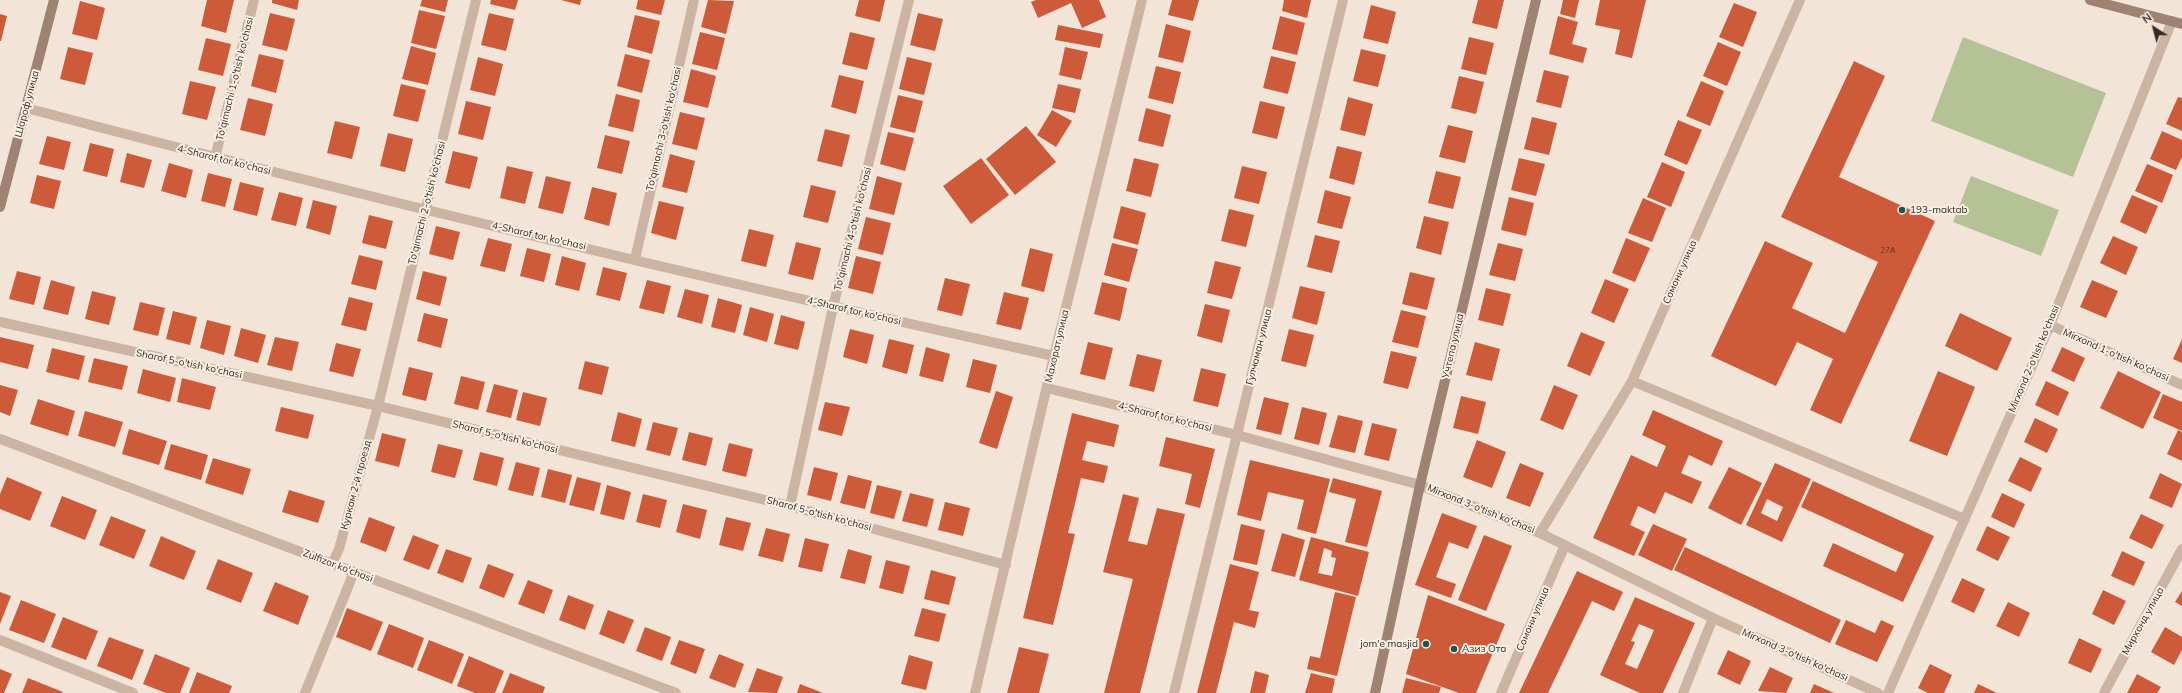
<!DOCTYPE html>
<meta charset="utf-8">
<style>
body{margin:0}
#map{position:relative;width:2182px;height:693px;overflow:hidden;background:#f2e5d7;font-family:Mulish,sans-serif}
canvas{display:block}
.north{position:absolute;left:2134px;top:8px;width:40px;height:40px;-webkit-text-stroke:3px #faefe3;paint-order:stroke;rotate:324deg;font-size:11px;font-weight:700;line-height:16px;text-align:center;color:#352a25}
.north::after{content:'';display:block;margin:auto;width:14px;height:18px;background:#352a25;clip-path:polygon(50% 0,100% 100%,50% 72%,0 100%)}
</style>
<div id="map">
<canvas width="2182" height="693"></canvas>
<div class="north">N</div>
</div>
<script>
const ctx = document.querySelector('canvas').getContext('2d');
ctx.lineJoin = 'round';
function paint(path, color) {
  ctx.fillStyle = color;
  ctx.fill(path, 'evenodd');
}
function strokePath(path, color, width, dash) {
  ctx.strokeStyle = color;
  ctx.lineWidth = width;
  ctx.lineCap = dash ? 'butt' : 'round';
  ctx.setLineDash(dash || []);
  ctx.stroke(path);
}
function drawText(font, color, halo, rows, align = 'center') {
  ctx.font = font + ' Mulish,sans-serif';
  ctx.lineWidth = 4;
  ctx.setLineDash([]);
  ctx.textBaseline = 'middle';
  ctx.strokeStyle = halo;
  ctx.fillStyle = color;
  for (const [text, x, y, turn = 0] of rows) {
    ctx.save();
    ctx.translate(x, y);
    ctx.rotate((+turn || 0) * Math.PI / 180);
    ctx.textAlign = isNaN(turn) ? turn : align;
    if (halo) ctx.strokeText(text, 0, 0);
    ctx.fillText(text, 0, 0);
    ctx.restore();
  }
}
paint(new Path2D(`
 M1963 37 2106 93 2073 177 1931 121Z
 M1971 176 2059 210 2041 256 1953 222Z`), '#b4c296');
paint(new Path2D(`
 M207 0H234L226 33 201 26Z
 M272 0H299L297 10 272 3Z
 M422 0H448L445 12 420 6Z
 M491 0H518L515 10 490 4Z
 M561 0H581L580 5Z
 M638 0H665L661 15 636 9Z
 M708 0 734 1 726 34 701 27Z
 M859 0H885L880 22 855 16Z
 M1036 0H1099L1106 17 1082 28 1071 3 1038 18 1031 2Z
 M1172 0H1199L1193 21 1168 15Z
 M1284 0H1311L1307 18 1282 11Z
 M1478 0H1504L1497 29 1472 23Z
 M1563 0H1579L1575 18 1560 14Z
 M1600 0H1646L1632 58 1615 54 1620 30 1595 25Z
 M80 1 105 8 97 40 72 34Z
 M1734 3 1757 12 1743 47 1719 37Z
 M1371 5 1396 12 1388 44 1363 38Z
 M419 10 445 16 436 49 411 43Z
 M270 13 295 19 287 51 262 45Z
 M489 13 514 19 506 51 481 45Z
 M918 13 943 19 935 51 910 45Z
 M0 14 7 16 1 41H0Z
 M635 15 660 21 652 54 627 47Z
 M1280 16 1305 23 1297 55 1272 49Z
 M1558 16 1578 22 1572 44 1587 48 1583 63 1549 54Z
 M1166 24 1191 31 1183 63 1158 57Z
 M1058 25 1103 34 1100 48 1055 40Z
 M700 32 725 38 717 70 692 64Z
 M850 32 875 38 867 70 842 64Z
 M1469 37 1494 43 1486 75 1461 69Z
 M206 38 231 44 223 76 198 70Z
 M1718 42 1741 52 1727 86 1703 76Z
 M411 46 436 53 428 85 402 79Z
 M68 47 93 53 85 85 60 79Z
 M1065 47 1088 52 1081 80 1059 75Z
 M1361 49 1386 55 1378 87 1353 81Z
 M259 54 284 60 276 93 251 86Z
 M625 54 650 60 642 93 617 86Z
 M1271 56 1296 62 1288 94 1263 88Z
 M478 57 503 64 495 96 470 90Z
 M907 57 932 63 924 95 899 89Z
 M1854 61 1885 76 1839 177 1935 221 1841 424 1810 410 1833 359 1797 342 1776 386 1711 356 1765 241 1813 263 1792 308 1845 333 1878 262 1781 217Z
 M1156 66 1181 72 1173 104 1148 98Z
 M691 69 716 76 708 108 683 102Z
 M1544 70 1569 76 1561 108 1536 102Z
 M839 75 864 81 856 114 831 107Z
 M1459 76 1484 82 1476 114 1451 108Z
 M190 81 216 87 207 120 182 114Z
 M1701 81 1724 91 1710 126 1686 116Z
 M401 84 426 90 418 122 393 116Z
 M1058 84 1081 89 1075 113 1052 108Z
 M616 94 640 100 633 132 608 126Z
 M898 95 923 101 915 133 890 127Z
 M1348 97 1373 104 1365 136 1340 130Z
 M2178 97 2182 98V131L2166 124Z
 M248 98 273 104 265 136 240 130Z
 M466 101 491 107 483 140 458 134Z
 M1260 101 1285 107 1277 139 1252 133Z
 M1146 108 1171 115 1163 147 1138 141Z
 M1052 110 1072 121 1056 147 1037 135Z
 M680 112 705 118 697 150 672 144Z
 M1532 117 1557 123 1549 155 1524 149Z
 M1678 120 1702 130 1687 165 1664 155Z
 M335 121 360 127 352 159 327 153Z
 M1448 125 1473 131 1465 163 1439 157Z
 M1026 126 1056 162 1015 195 986 159Z
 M825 129 850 135 842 167 817 161Z
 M2162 131 2182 140V157L2176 170 2150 159Z
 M888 132 914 138 905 171 880 164Z
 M388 133 413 139 405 172 380 166Z
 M605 135 630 141 622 174 597 168Z
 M47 136 71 142 64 170 39 164Z
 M90 143 114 149 107 177 83 171Z
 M1337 146 1362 152 1354 185 1329 178Z
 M453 151 478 157 470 189 445 183Z
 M127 153 152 160 144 188 120 182Z
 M670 154 695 161 687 193 662 187Z
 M981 158 1009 195 971 224 943 186Z
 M1134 158 1159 164 1151 197 1126 191Z
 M1519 158 1545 164 1536 196 1511 190Z
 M1662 162 1685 172 1671 207 1647 197Z
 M169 163 193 170 186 198 161 191Z
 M2147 164 2173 175 2162 203 2135 191Z
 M507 166 533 172 525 204 500 198Z
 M1242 166 1267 172 1259 204 1234 198Z
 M1436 171 1461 177 1453 209 1428 203Z
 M208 173 232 179 225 207 201 201Z
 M37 175 61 181 54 209 30 203Z
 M546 176 571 182 563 214 538 208Z
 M877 176 902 183 894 215 869 209Z
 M240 182 264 188 257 216 233 210Z
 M811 185 836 191 828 223 803 217Z
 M592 187 617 193 609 226 584 219Z
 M1325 190 1351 197 1342 229 1317 223Z
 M279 192 303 198 296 226 271 220Z
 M2132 195 2158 206 2146 234 2120 222Z
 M1509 197 1534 203 1526 236 1501 230Z
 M1643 198 1666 208 1652 242 1628 233Z
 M313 200 337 206 330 235 306 228Z
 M659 201 684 207 676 240 651 233Z
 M1121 206 1146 213 1138 245 1113 238Z
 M1229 209 1254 215 1246 247 1221 241Z
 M369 215 393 221 386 249 362 243Z
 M1424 216 1449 222 1441 255 1416 248Z
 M866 217 891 223 883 255 858 249Z
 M436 226 460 232 453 260 429 254Z
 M749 229 774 235 766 267 741 261Z
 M1315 235 1340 241 1332 273 1307 267Z
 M2113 236 2138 247 2126 275 2100 263Z
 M488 238 512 244 505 272 480 266Z
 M1626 238 1650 248 1635 282 1612 273Z
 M796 242 821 248 813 280 788 274Z
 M1112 243 1138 249 1129 282 1104 275Z
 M1498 243 1523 249 1515 281 1489 275Z
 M527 248 551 254 544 282 520 276Z
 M1030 248 1053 254 1044 292 1021 286Z
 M359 255 383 261 376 290 351 284Z
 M562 256 586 263 579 291 555 285Z
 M856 256 881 262 873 294 848 288Z
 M1215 261 1241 267 1232 299 1207 293Z
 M603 267 627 273 620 301 596 295Z
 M17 271 41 277 34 305 9 299Z
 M423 271 447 277 440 306 416 299Z
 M1410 272 1435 278 1427 310 1402 304Z
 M945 278 970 284 962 316 937 310Z
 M1605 279 1629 289 1614 323 1591 313Z
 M51 280 75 287 68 315 43 309Z
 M647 280 671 286 664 314 639 308Z
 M2092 280 2118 291 2106 318 2080 307Z
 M1102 282 1127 288 1120 321 1094 314Z
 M1300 286 1325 292 1317 325 1292 318Z
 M1486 288 1511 294 1503 326 1478 320Z
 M685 289 709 295 702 324 677 317Z
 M92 291 116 297 109 325 85 319Z
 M1004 292 1029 298 1021 330 996 324Z
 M349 297 373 303 366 331 341 325Z
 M718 298 742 305 735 333 711 327Z
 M140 302 165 308 158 336 133 330Z
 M1205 304 1230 310 1222 343 1197 336Z
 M750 307 774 314 767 342 743 335Z
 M1401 310 1426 316 1418 348 1392 342Z
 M173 311 197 317 190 345 166 339Z
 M424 313 448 319 441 348 417 341Z
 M1960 313 2012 338 1997 371 1945 346Z
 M781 315 805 322 798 350 774 344Z
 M207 320 231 326 224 355 200 348Z
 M241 328 266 335 258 363 234 356Z
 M850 329 874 335 867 364 843 357Z
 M1289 329 1314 335 1306 367 1281 361Z
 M1581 332 1605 342 1590 376 1567 366Z
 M0 337 34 345 28 369 0 362Z
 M275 337 299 342 292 371 267 365Z
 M889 339 914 345 907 374 882 367Z
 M2182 339V363L2173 359Z
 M1088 342 1113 348 1105 380 1080 374Z
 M1475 342 1500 349 1492 381 1466 375Z
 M336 343 361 349 353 377 329 371Z
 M926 347 950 354 943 382 919 376Z
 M2062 347 2085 358 2074 382 2051 371Z
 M52 348 85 356 79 380 46 372Z
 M1391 351 1417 357 1408 389 1383 383Z
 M1137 354 1162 360 1154 392 1129 386Z
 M94 358 128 366 122 390 88 382Z
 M973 359 997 365 990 393 966 387Z
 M585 361 609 367 602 395 578 389Z
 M409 367 433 373 426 401 402 395Z
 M1201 368 1226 374 1218 407 1193 401Z
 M143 369 176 378 170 402 137 393Z
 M1938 371 1975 387 1947 456 1909 441Z
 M2118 371 2161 392 2143 429 2100 408Z
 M461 376 485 382 478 410 454 404Z
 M182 378 216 387 210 410 177 402Z
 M2046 381 2069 392 2058 416 2035 405Z
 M494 384 518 390 511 418 486 412Z
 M0 385 18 390 10 416 0 412Z
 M1554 385 1578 395 1563 430 1540 420Z
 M996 391 1013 397 997 449 979 443Z
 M523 392 547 398 540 426 516 420Z
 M2163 394 2182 402V431L2153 418Z
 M1461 396 1486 402 1478 434 1453 428Z
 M1264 397 1289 403 1281 435 1256 429Z
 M38 399 75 411 68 436 30 424Z
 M825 402 850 407 842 436 818 430Z
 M281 407 314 415 308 439 275 431Z
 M1302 407 1327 413 1319 445 1294 439Z
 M1653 410 1723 441 1712 466 1689 455 1681 473 1702 482 1692 504 1665 492 1655 514 1638 506 1630 525 1645 532 1634 556 1593 538 1631 455 1657 467 1666 446 1642 435Z
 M85 411 123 422 115 447 78 436Z
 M618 412 642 419 635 447 611 441Z
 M1072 413 1119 425 1114 447 1087 441 1082 460 1108 466 1104 483 1081 478 1068 533 1075 534 1053 625 1023 618Z
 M1338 415 1363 421 1355 453 1329 447Z
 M2035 418 2058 429 2047 453 2024 442Z
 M653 422 678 428 670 456 646 450Z
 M1372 423 1397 429 1389 461 1364 455Z
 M129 429 167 441 159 465 122 454Z
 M2178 430 2182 432V461L2167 454Z
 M689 432 713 438 706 466 682 460Z
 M382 433 406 439 399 467 375 461Z
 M1166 437 1215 449 1200 508 1185 504 1192 474 1159 466Z
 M1477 440 1506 452 1492 488 1463 477Z
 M729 443 753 449 746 477 722 471Z
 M171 444 208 455 201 480 164 469Z
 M438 444 463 450 455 478 431 472Z
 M480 452 504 458 497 486 473 480Z
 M2020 457 2042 468 2031 492 2008 481Z
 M213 458 251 469 243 495 205 483Z
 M1250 460 1330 479 1316 534 1297 529 1304 500 1268 492 1261 521 1237 515Z
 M516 462 540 468 533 496 508 490Z
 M1520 463 1544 473 1530 507 1506 498Z
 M1775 463 1811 479 1782 542 1746 525ZM1767 499 1783 507 1777 521 1761 513Z
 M814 467 838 473 831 501 807 495Z
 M1729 467 1762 483 1741 525 1708 508Z
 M548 469 572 475 565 503 541 497Z
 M2160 473 2182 484 2172 508 2149 498Z
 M848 475 872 481 865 509 840 503Z
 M7 477 42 492 30 521 0 509V494Z
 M577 477 601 483 594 511 569 505Z
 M1333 478 1382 491 1367 547 1345 542 1356 499 1329 492Z
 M1813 481 1934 536 1903 602 1823 566 1833 543 1896 572 1904 554 1801 507Z
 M607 485 631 492 624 520 600 514Z
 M877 485 902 491 894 519 870 513Z
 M289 490 325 501 318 523 282 512Z
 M910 493 934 499 927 527 902 521Z
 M2002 493 2025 504 2014 528 1991 517Z
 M643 494 667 500 660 528 636 522Z
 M1123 494 1139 498 1128 541 1147 545 1157 508 1185 514 1140 693H1104L1133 579 1103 572Z
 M62 496 97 510 85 540 50 526Z
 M945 502 970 508 963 536 938 530Z
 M683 504 707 510 700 539 676 532Z
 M1442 513 1477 526 1468 549 1449 542 1436 577 1456 584 1451 598 1415 585Z
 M2141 514 2164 525 2152 549 2129 538Z
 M111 516 146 530 134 559 99 545Z
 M369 517 395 527 386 552 360 542Z
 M726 517 751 523 743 551 719 545Z
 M1241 524 1265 530 1257 565 1233 560Z
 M1653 524 1687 539 1672 571 1638 555Z
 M1987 526 2010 537 1998 561 1976 550Z
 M766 528 790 534 783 562 758 556Z
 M1282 533 1305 540 1295 577 1271 571Z
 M413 535 439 545 429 570 403 560Z
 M1484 535 1512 546 1486 611 1458 600Z
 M161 536 196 551 184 580 149 566Z
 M1311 537 1369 552 1358 596 1299 580ZM1324 548 1332 551 1331 557 1336 558 1332 576 1318 573Z
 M805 538 829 544 822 572 798 567Z
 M1685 547 1841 620 1830 643 1674 570Z
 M446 549 472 558 463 583 437 573Z
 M848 549 872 556 865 584 840 578Z
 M2122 551 2145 562 2134 586 2111 576Z
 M218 559 253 573 241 603 206 589Z
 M886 560 910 566 903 594 879 588Z
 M488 564 514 574 504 598 479 588Z
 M1230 564 1259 572 1249 610 1259 612 1255 628 1234 622 1216 693H1197Z
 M931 570 956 577 949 605 924 599Z
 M1577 571 1623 592 1614 611 1592 601 1548 693H1519Z
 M1962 578 1985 589 1974 613 1951 602Z
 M528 580 553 590 544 614 518 604Z
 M275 582 309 596 298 625 263 611Z
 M2103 590 2126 601 2114 625 2092 614Z
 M2182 591V606L2175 602Z
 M0 592 11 596 0 624Z
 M1335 592 1356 597 1337 676 1307 669 1310 656 1320 658Z
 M568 595 594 605 585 630 559 620Z
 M1428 595 1505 624 1476 693H1459L1406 674Z
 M1635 597 1695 623 1663 693H1640L1600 675ZM1639 624 1654 630 1637 669 1625 664 1635 642 1631 641Z
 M21 600 56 614 44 643 9 630Z
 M2008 602 2030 613 2019 637 1996 626Z
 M347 608 383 622 371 651 336 637Z
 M922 608 946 614 939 642 914 636Z
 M608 610 634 620 624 644 599 634Z
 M63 617 98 631 86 660 51 647Z
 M1846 620 1875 633 1881 620 1894 626 1877 662 1835 644Z
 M389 624 424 638 413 668 377 654Z
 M645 627 671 637 662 661 636 651Z
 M2165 627 2182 637V650L2174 665 2151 652Z
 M109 637 144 650 132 680 97 666Z
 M2079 638 2102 649 2091 673 2068 663Z
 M429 640 464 654 452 684 417 670Z
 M679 640 705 649 696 674 670 664Z
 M1019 647 1049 654 1039 693H1007Z
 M1728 650 1751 661 1740 685 1717 674Z
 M155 654 190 668 180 693H166L143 684Z
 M719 654 744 664 735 688 709 678Z
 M909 655 933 662 926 690 901 684Z
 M469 656 504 671 495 693H475L457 686Z
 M1930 664 1952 675 1944 693H1928L1918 688Z
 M1770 667 1793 678 1786 693 1758 691Z
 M757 668 783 677 777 693 748 692Z
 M0 669 12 674 4 693H0Z
 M1255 671 1269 675 1265 693H1250Z
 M197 672 232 686 229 693H189Z
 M510 673 545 687 543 693H502Z
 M1311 673 1335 679 1332 693H1305Z
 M2137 674 2161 687 2157 693H2127Z
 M28 678 63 692 62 693H22Z
 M1406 678 1441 687 1439 693H1402Z
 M800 684 823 693H797Z
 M1814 684 1834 693H1810Z
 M1978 684 1997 693H1974Z`), '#cd5b3a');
strokePath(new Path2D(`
 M26 108C367 198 710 280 1054 356
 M215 158 254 0
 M635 259 694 0
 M0 322 378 406 790 506 1006 565
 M2050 325 2182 385
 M1632 381 1965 519
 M1047 388 1237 435 1420 485 1540 533 1713 618 1878 693
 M0 439 676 693
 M790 506 833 307 909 0
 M1540 533 1632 381 1800 0
 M332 564 339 549 378 406 476 0
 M0 640 133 693
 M305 693 354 572
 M975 693 1054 356 1142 0
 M1174 693 1343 0
 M1501 693 1565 545
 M1683 693 1713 618
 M1888 693 2050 325 2172 21
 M2104 693 2182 549`), '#cbb4a3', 10);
strokePath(new Path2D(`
 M2090 0 2182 24
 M0 207 54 0
 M1375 693 1420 485 1536 0`), '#9e8274', 10);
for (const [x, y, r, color] of [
 [1902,210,4,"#195658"],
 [1426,644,4,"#195658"],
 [1454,649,4,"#195658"]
]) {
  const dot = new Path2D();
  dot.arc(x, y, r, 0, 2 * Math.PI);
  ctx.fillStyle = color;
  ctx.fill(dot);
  strokePath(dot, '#faefe3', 1.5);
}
drawText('8px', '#5b362a', null, [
 ["27А",1888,251]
]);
drawText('10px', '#352a25', '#faefe3', [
 ["To'qimachi 1-o'tish ko'chasi",235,79,-76],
 ["Шароф улица",27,104,-75],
 ["To'qimachi 3-o'tish ko'chasi",664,129,-77],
 ["4-Sharof tor ko'chasi",224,160,14],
 ["To'qimachi 2-o'tish ko'chasi",427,203,-76],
 ["To'qimachi 4-o'tish ko'chasi",853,229,-76],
 ["4-Sharof tor ko'chasi",539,236,13],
 ["Сомони улица",1680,272,-66],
 ["4-Sharof tor ko'chasi",854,311,13],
 ["Махорат улица",1057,346,-77],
 ["Учтепа улица",1453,346,-77],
 ["Гулчаман улица",1259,347,-76],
 ["Mirxond 1-o'tish ko'chasi",2116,355,24],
 ["Mirxond 2-o'tish ko'chasi",2034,359,-67],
 ["Sharof 5-o'tish ko'chasi",189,364,12],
 ["4-Sharof tor ko'chasi",1165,417,14],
 ["Sharof 5-o'tish ko'chasi",505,437,14],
 ["Куркам 2-й проезд",356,485,-75],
 ["Mirxond 3-o'tish ko'chasi",1481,509,22],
 ["Sharof 5-o'tish ko'chasi",819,514,15],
 ["Zulfizor ko'chasi",338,566,21],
 ["Сомони улица",1533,619,-67],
 ["Мирхонд улица",2143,621,-61],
 ["Mirxond 3-o'tish ko'chasi",1795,655,24]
]);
drawText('10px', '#352a25', '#faefe3', [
 ["193-maktab",1910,210],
 ["jom'e masjid",1418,644,"right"],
 ["Азиз Ота",1462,649]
], 'left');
</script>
